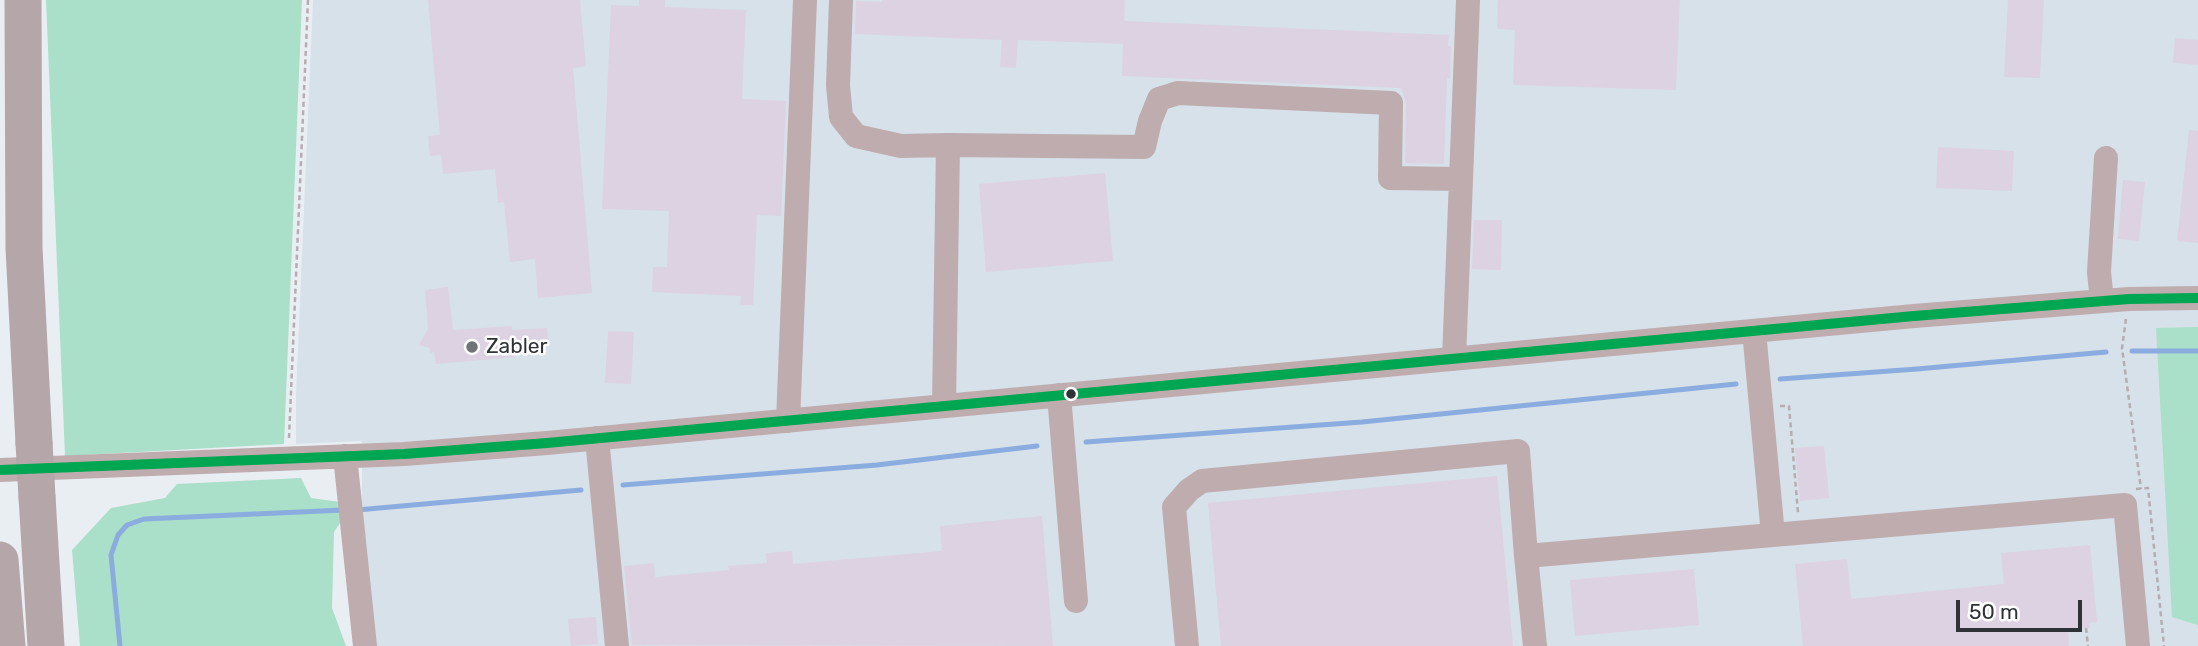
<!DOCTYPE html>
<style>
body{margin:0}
#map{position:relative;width:2198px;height:646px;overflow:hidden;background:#e9eef3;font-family:Rubik,sans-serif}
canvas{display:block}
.scale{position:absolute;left:1956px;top:600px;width:126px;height:32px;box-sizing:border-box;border:4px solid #2f3236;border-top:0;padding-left:9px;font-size:21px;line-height:24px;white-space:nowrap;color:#2f3236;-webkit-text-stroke:5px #fff;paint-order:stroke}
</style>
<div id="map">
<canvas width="2198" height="646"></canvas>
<div class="scale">50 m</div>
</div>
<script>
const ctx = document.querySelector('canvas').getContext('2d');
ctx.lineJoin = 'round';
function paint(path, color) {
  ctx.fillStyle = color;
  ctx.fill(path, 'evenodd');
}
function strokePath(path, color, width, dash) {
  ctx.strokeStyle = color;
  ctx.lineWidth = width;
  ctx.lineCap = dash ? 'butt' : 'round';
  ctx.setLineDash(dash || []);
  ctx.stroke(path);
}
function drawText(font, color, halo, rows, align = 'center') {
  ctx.font = font + ' Rubik,sans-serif';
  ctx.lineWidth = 5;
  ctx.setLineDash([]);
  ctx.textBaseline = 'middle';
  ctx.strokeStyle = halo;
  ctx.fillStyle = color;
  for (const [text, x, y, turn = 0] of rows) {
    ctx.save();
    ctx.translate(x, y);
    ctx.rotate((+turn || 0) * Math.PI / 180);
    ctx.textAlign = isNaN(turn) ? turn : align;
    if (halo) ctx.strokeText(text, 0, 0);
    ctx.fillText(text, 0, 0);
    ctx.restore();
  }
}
paint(new Path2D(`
 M313 0H2198V646H373L362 533V441L296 444V395Z`), '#d7e1ea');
paint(new Path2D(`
 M46 0H302L284 444 65 456Z
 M2198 327V625L2172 617 2156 328Z
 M301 478 311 498 340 502 342 520 334 532 332 608 346 646H80L72 550 111 508 165 498 177 484Z`), '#aadfc9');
strokePath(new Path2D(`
 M2132 351H2198
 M1780 379 1917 369 2106 352
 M1086 442 1362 422 1736 384
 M623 485 877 465 1037 446
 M357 510 581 490
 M120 646 111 555 118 535 127 525 144 519 344 510`), '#8aacde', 5);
paint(new Path2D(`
 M428 0H580L586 66 573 68 592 293 538 298 535 259 510 262 504 202 498 203 495 169 443 174 441 155 430 156 428 136 440 135Z
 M639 0H665V7L746 10 742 99 786 101 781 216 757 215 753 305H740L741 296 652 292 653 267H667L669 211 602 209 611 5 639 6Z
 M882 0H1125L1124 21 1449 35 1448 46H1451L1450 79 1447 78 1444 164 1405 163 1406 103 1401 88 1122 76 1123 44 1018 40 1016 68 1000 67 1002 40 855 34 856 1 882 2Z
 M1498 0H1680L1676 90 1513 85 1515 30 1497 29Z
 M2008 0H2044L2040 78 2004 77Z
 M2175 38 2198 40V65L2173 63Z
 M2189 130 2198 131V243L2177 241Z
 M1938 147 2014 151 2012 191 1936 188Z
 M1105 173 1113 261 986 272 979 184Z
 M2123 180 2145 182 2139 241 2118 239Z
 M1474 220H1502L1501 270 1472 269Z
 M448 287 453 330 512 326V330L547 328 549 346 514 348 515 357 436 364 434 352 430 353V348L419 345 428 329 425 290Z
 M608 331 634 332 631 384 605 383Z
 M1824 446 1829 498 1800 501 1795 448Z
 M1497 476 1513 646H1221L1208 503Z
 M1042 516 1053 646 632 645 624 566 654 563 655 577 729 570 728 566 767 563 766 553 792 551 793 564 942 551 940 526Z
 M2090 545 2097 622 2089 623 2090 628 2068 629 2069 646H1803L1795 564 1847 559 1851 599 2004 584 2001 553Z
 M1694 569 1699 625 1575 636 1570 580Z
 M596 617 598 644 571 646 568 619Z`), '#dcd2e1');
strokePath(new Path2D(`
 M2126 319 2122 348 2141 489
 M1780 406H1789L1798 513
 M289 438 308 0
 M2136 489 2148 488 2164 646
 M2086 628 2088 646`), '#b5adb1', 2.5, [5, 3.5]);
strokePath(new Path2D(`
 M841 0 838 85 841 117 856 136 901 146 948 145 944 406
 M948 145 1144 147 1150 121 1159 99 1178 93 1391 103 1390 178 1460 179
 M2102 301 2099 272 2106 158
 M1754 331 1773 535
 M1454 359 1468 0
 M1059 395 1076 601
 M788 421 805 0
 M597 438 617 646
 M345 456 365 646
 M0 470 404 454 547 443 1914 316 2129 299 2198 298
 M1187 646 1174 507 1189 490 1202 481 1518 451 1526 556
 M1535 646 1526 556 2125 505 2138 646`), '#beacae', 24);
strokePath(new Path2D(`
 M23 0 24 248 34 443
 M37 497 46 646
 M0 560 7 646`), '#b5a6aa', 37);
strokePath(new Path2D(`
 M34 443 37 497`), '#b5a6aa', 37);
strokePath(new Path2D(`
 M0 470 404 454 547 443 1914 316 2129 299 2198 298`), '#00a651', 10);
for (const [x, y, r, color] of [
 [472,347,7,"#707478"],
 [1071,394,6,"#2f3236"]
]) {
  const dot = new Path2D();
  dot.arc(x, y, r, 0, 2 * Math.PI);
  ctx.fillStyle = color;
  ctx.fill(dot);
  strokePath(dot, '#fff', 2.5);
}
drawText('21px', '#2f3236', '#fff', [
 ["Zabler",486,347]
], 'left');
</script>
